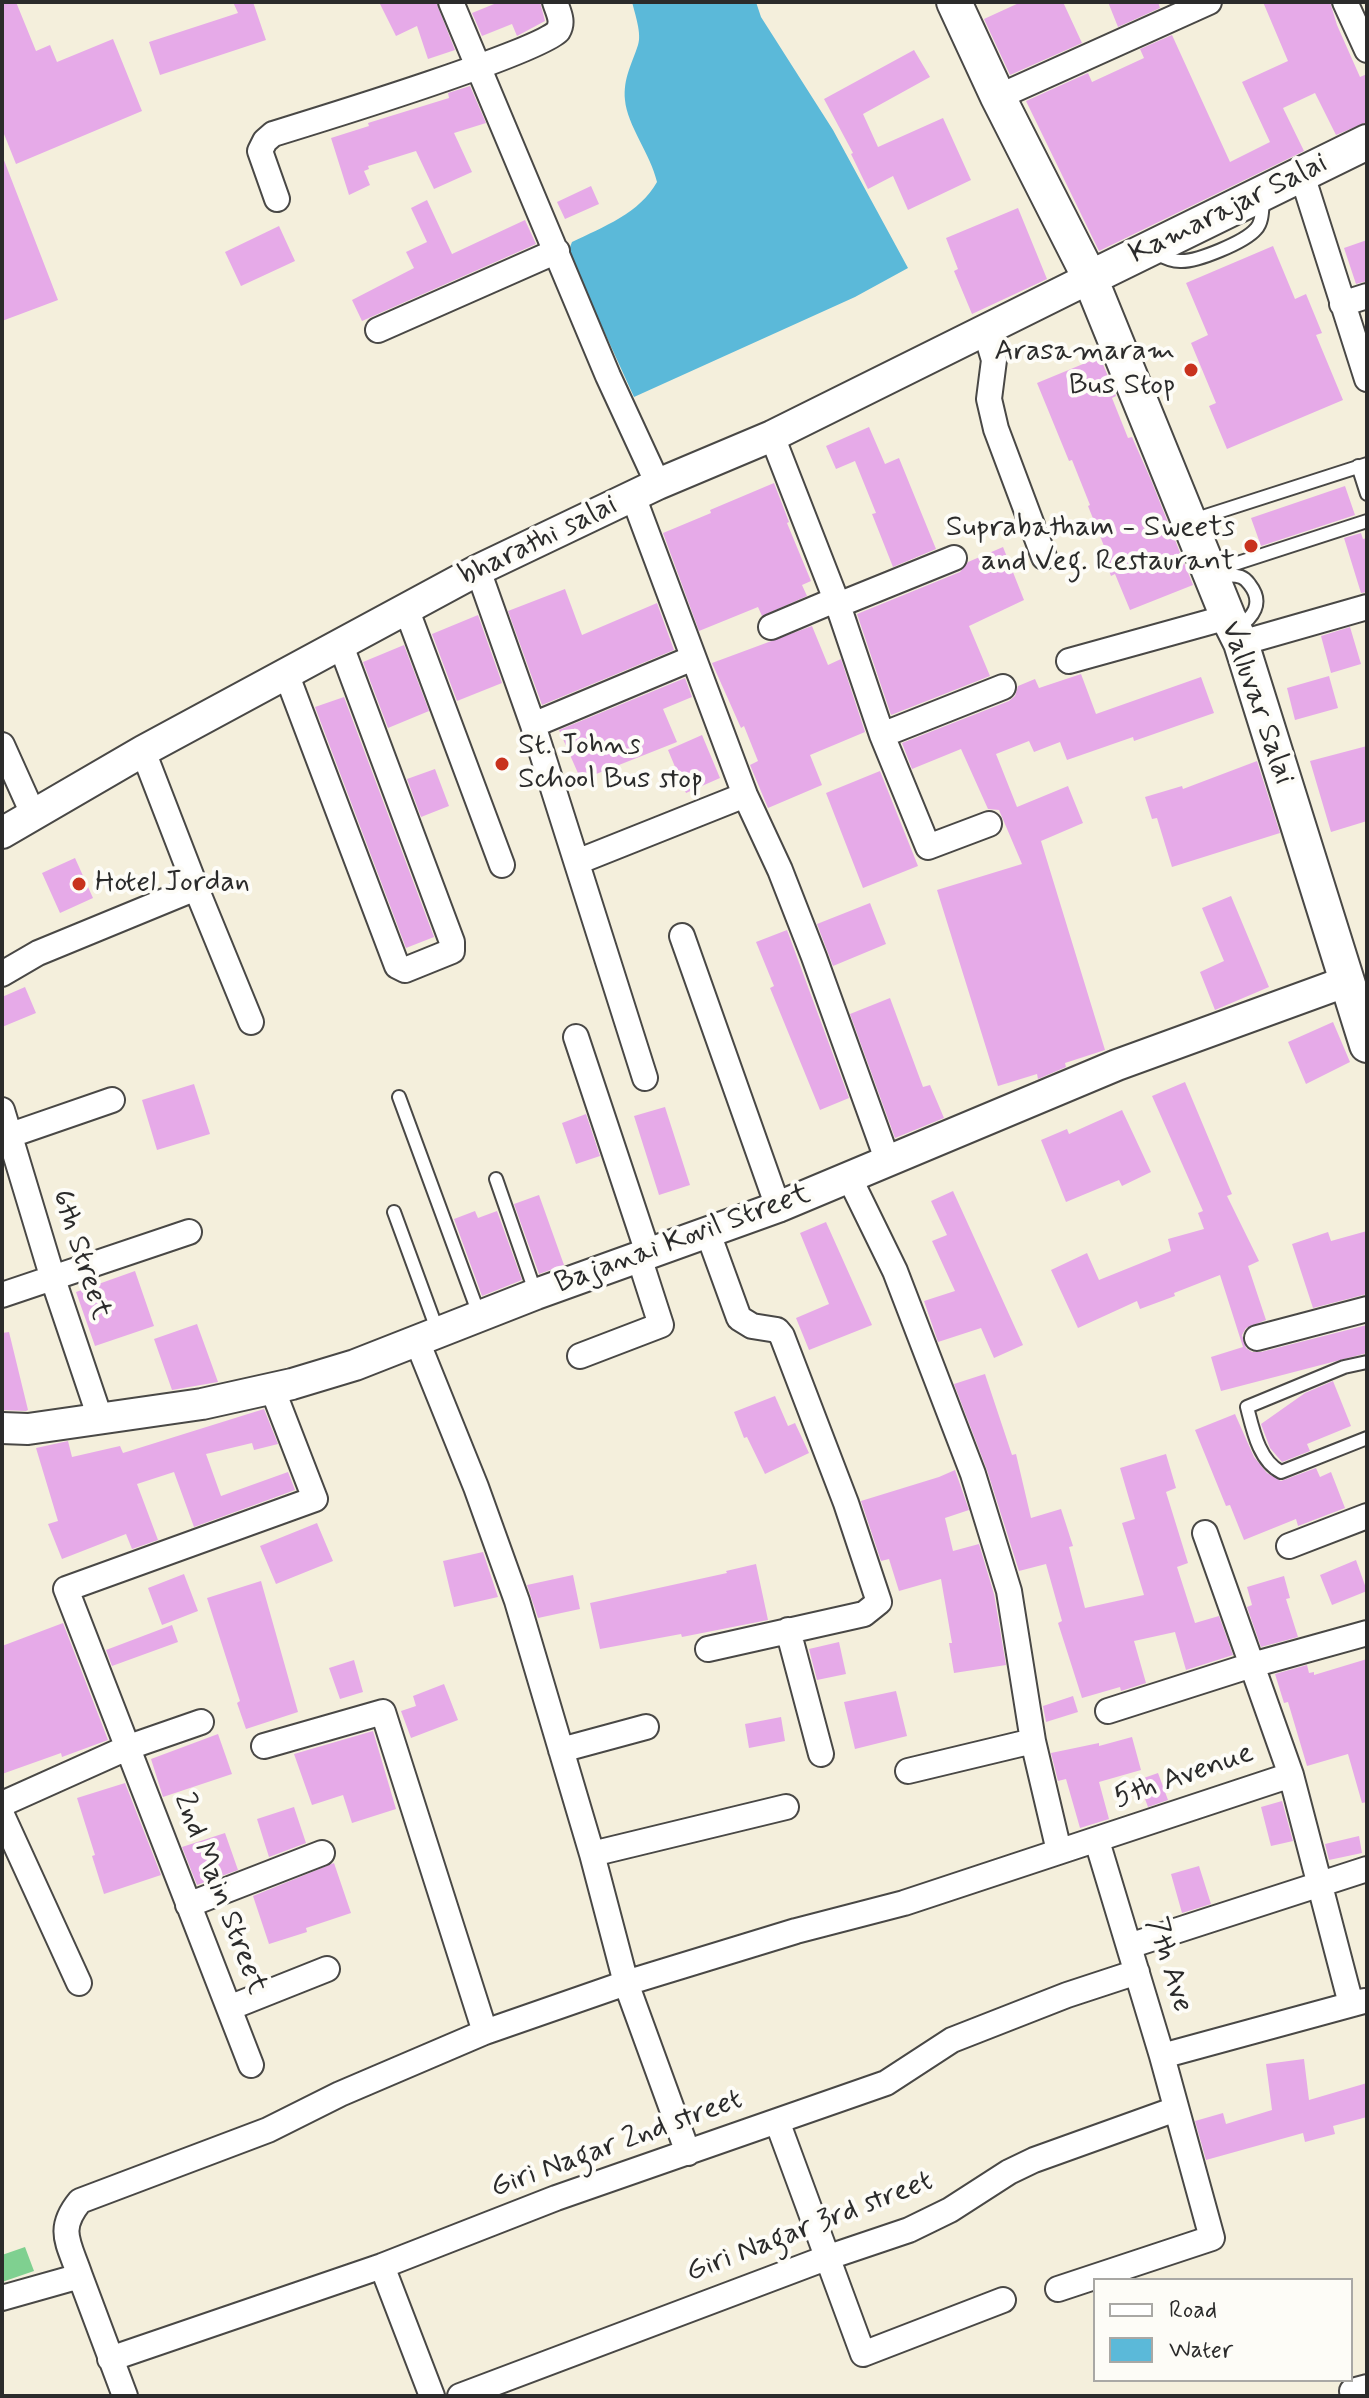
<!DOCTYPE html>
<style>
body{margin:0}
#map{position:relative;width:1369px;height:2398px;overflow:hidden;background:#f4efdc;font-family:Mynerve,sans-serif}
canvas{display:block}
.frame{position:absolute;inset:0;border:4px solid #2b2b2b;pointer-events:none}
.legend{position:absolute;left:1093px;top:2278px;width:260px;height:104px;box-sizing:border-box;background:#fdfcf7;border:2px solid #a9a8a5;margin:0;padding:10px 14px;list-style:none;font-size:24px;color:#2b2b2b}
.legend li{display:flex;align-items:center;gap:16px;height:40px}
.legend b{width:40px;border:2px solid #a9a8a5}
</style>
<div id="map">
<canvas width="1369" height="2398"></canvas>
<div class="frame"></div>
<ul class="legend">
<li><b style="height:10px;background:#fff"></b>Road</li>
<li><b style="height:22px;background:#5bb9d9"></b>Water</li>
</ul>
</div>
<script>
const ctx = document.querySelector('canvas').getContext('2d');
ctx.lineJoin = 'round';
function paint(path, color) {
  ctx.fillStyle = color;
  ctx.fill(path, 'evenodd');
}
function strokePath(path, color, width, dash) {
  ctx.strokeStyle = color;
  ctx.lineWidth = width;
  ctx.lineCap = dash ? 'butt' : 'round';
  ctx.setLineDash(dash || []);
  ctx.stroke(path);
}
function drawText(font, color, halo, rows, align = 'center') {
  ctx.font = font + ' Mynerve,sans-serif';
  ctx.lineWidth = 8;
  ctx.setLineDash([]);
  ctx.textBaseline = 'middle';
  ctx.strokeStyle = halo;
  ctx.fillStyle = color;
  for (const [text, x, y, turn = 0] of rows) {
    ctx.save();
    ctx.translate(x, y);
    ctx.rotate((+turn || 0) * Math.PI / 180);
    ctx.textAlign = isNaN(turn) ? turn : align;
    if (halo) ctx.strokeText(text, 0, 0);
    ctx.fillText(text, 0, 0);
    ctx.restore();
  }
}
paint(new Path2D(`
 M25 2247 34 2271 2 2282V2255Z`), '#7fd090');
paint(new Path2D(`
 M632 2H756L761 17 833 130 908 268 855 297 634 397 568 252 572 242C603 227 640 213 657 182 651 155 627 125 625 100 623 78 632 64 638 45 642 34 635 14 632 2Z`), '#5bb9d9');
paint(new Path2D(`
 M2 2H16L36 51 50 45 57 62 113 39 142 111 16 164 2 129Z
 M233 2H253L266 40 160 75 149 42 238 13Z
 M379 2H436L455 50 428 59 417 26 396 36Z
 M499 2H540L545 21 517 36 512 24 482 36 472 13Z
 M1021 2H1063L1082 43 1010 75 984 19Z
 M1108 2H1158L1160 8 1118 27Z
 M1263 2H1330L1337 25 1360 77 1367 74V122L1336 135 1315 93 1283 108 1304 151 1099 251 1026 101 1088 73 1092 82 1144 58 1140 49 1172 35 1230 162 1270 142 1242 82 1288 61Z
 M914 50 930 77 863 114 878 147 943 118 971 180 908 210 893 176 868 189 851 154 853 153 824 99Z
 M470 86 486 123 454 133 472 172 434 189 416 151 368 166 369 169 364 171 370 185 349 195 331 138 369 126 368 123 449 98 448 93Z
 M2 155 58 300 2 321Z
 M591 186 599 204 565 219 557 202Z
 M427 200 452 254 525 220 536 244 362 321 352 300 414 268 406 252 427 242 411 208Z
 M1018 208 1047 279 972 314 954 271 958 269 946 238Z
 M279 226 295 261 241 286 225 252Z
 M1367 240V281L1356 284 1344 248Z
 M1273 246 1295 299 1306 294 1322 333 1316 335 1343 400 1227 449 1209 406 1216 403 1191 343 1208 335 1186 283Z
 M1100 357 1116 396 1112 398 1128 438 1132 437 1151 480 1193 585 1130 610 1115 574 1111 576 1100 547 1104 546 1088 506 1090 505 1072 460 1069 461 1037 383Z
 M869 427 885 464 899 458 936 549 893 567 872 514 876 513 855 461 836 469 826 446Z
 M774 483 789 522 787 523 811 581 802 585 807 596 762 616 758 607 699 631 663 533 711 513 710 510Z
 M1345 486 1355 515 1261 546 1251 518Z
 M1361 533 1363 539 1367 538V592L1361 593 1344 538Z
 M1003 547 1024 600 969 626 990 676 891 715 857 614 960 572 968 562Z
 M565 589 582 635 657 603 674 650 542 705 508 611Z
 M478 615 502 683 457 701 432 634Z
 M812 626 828 665 841 659 865 732 810 755 822 785 768 808 750 765 758 761 744 726 741 728 712 663Z
 M1350 627 1361 664 1331 673 1321 636Z
 M404 645 429 711 388 728 363 662Z
 M1081 674 1096 714 1201 677 1214 713 1134 741 1133 737 1067 760 1060 742 1034 752 1029 741 996 754 1017 807 1068 786 1083 823 1041 841 1105 1050 1065 1063 1066 1067 1038 1079 1037 1074 998 1086 937 890 1022 864 999 810 988 809 961 749 912 769 902 743 1009 701 1015 696 1018 686 1035 679 1039 688Z
 M1329 676 1338 708 1295 720 1287 688Z
 M685 678 692 697 663 709 677 742 581 780 559 730Z
 M344 697 434 937 406 948 315 707Z
 M702 735 720 778 686 793 668 750Z
 M1367 746V821L1331 832 1310 761Z
 M1257 761 1280 833 1172 867 1157 818 1152 819 1145 797 1182 786 1183 789Z
 M435 769 449 806 421 817 407 779Z
 M880 771 918 866 863 888 826 793Z
 M75 858 93 898 60 913 42 873Z
 M1231 896 1269 987 1215 1010 1200 972 1224 961 1202 908Z
 M870 903 886 944 833 966 817 924Z
 M787 930 849 1098 820 1110 770 988 774 986 756 942Z
 M25 987 36 1013 2 1027V997Z
 M890 998 923 1087 930 1085 944 1118 895 1138 850 1014Z
 M1333 1022 1350 1062 1306 1084 1288 1042Z
 M1185 1082 1232 1194 1227 1196 1259 1261 1248 1266 1266 1320 1246 1328 1242 1335 1246 1348 1252 1352H1261L1367 1325V1353L1221 1391 1211 1357 1243 1347 1220 1275 1174 1293 1175 1296 1140 1309 1137 1301 1078 1328 1051 1270 1087 1253 1099 1280 1171 1251 1168 1239 1204 1229 1198 1213 1203 1211 1152 1096Z
 M194 1084 210 1134 157 1150 142 1100Z
 M665 1107 690 1185 659 1195 634 1116Z
 M1122 1110 1151 1172 1122 1186 1119 1180 1066 1202 1041 1140 1067 1129 1069 1134Z
 M586 1114 600 1156 576 1164 562 1123Z
 M953 1191 1023 1345 994 1358 981 1328 938 1342 924 1301 955 1291 932 1241 947 1235 931 1201Z
 M539 1195 564 1265 539 1274 514 1204Z
 M475 1211 478 1218 497 1211 522 1280 482 1296 454 1219Z
 M826 1222 872 1325 809 1350 796 1318 829 1304 800 1233Z
 M1367 1231V1294L1313 1308 1292 1244 1328 1232 1331 1241Z
 M135 1271 154 1326 95 1346 76 1292Z
 M197 1324 218 1382 172 1390 154 1339Z
 M9 1332 28 1410 26 1411 2 1410V1333Z
 M985 1374 1012 1455 1016 1454 1031 1518 1061 1509 1073 1546 1069 1547 1085 1608 1144 1595 1122 1523 1135 1519 1120 1468 1166 1454 1176 1488 1166 1492 1188 1563 1177 1567 1195 1623 1219 1616 1233 1655 1186 1670 1175 1632 1134 1641 1146 1683 1121 1691 1120 1687 1082 1698 1058 1623 1062 1621 1046 1564 1019 1571 987 1470 954 1384Z
 M1333 1381 1351 1426 1307 1444 1310 1451 1282 1462 1270 1448 1261 1424 1305 1393Z
 M775 1396 788 1426 795 1423 809 1453 765 1474 747 1437 744 1438 734 1412Z
 M264 1409 278 1444 254 1450 252 1443 206 1454 221 1496 288 1472 295 1490 194 1527 174 1472 137 1484 158 1540 132 1549 126 1534 62 1559 48 1524 58 1521 36 1448 68 1441 72 1457 120 1446 123 1453Z
 M1235 1414 1254 1457 1267 1473 1281 1481 1316 1468 1320 1477 1331 1472 1345 1508 1298 1526 1296 1519 1244 1540 1230 1505 1226 1506 1195 1430Z
 M955 1470 969 1510 945 1518 953 1551 979 1544 994 1594 1006 1665 954 1673 949 1643H952L941 1579 899 1591 889 1559 881 1561 861 1501 939 1477Z
 M317 1523 333 1561 276 1584 260 1546Z
 M483 1552 498 1597 454 1607 443 1561Z
 M1356 1560 1367 1591 1332 1605 1320 1575Z
 M756 1564 768 1620 682 1637 681 1634 600 1649 590 1603 727 1573 726 1571Z
 M184 1574 198 1611 162 1625 148 1588Z
 M573 1575 580 1609 538 1618 527 1585Z
 M1284 1576 1290 1598 1286 1599 1298 1637 1261 1647 1247 1607 1252 1605 1247 1587Z
 M261 1581 298 1712 246 1729 237 1703 240 1701 207 1598Z
 M63 1623 108 1740 62 1757 61 1753 2 1774V1646Z
 M172 1625 178 1642 112 1666 106 1650Z
 M839 1642 846 1674 817 1680 809 1649Z
 M1367 1659V1802L1362 1803 1348 1754 1307 1766 1288 1702 1284 1703 1275 1674 1307 1665 1309 1673 1314 1672V1675Z
 M354 1660 363 1692 340 1699 329 1668Z
 M444 1684 458 1720 411 1738 401 1711 416 1706 413 1696Z
 M896 1691 907 1736 855 1749 844 1702Z
 M1073 1696 1078 1712 1046 1722 1043 1706Z
 M781 1717 785 1741 749 1748 745 1724Z
 M373 1731 396 1809 352 1823 343 1795 312 1805 294 1754Z
 M218 1734 232 1774 163 1797 151 1759Z
 M1132 1737 1141 1770 1099 1782 1109 1819 1080 1828 1066 1779 1058 1781 1051 1753 1099 1743V1746Z
 M1158 1773 1168 1800 1148 1807 1138 1780Z
 M125 1783 161 1875 104 1894 92 1856 95 1855 77 1798Z
 M1282 1801 1293 1841 1271 1846 1261 1807Z
 M294 1807 306 1843 269 1857 257 1819Z
 M225 1833 238 1870 197 1885 182 1847Z
 M1359 1836 1362 1853 1329 1860 1325 1844Z
 M334 1863 351 1913 306 1928 307 1932 269 1944 253 1896Z
 M1199 1866 1211 1904 1182 1913 1171 1874Z
 M1304 2059 1309 2100 1367 2083V2117L1333 2126 1335 2134 1305 2142 1303 2133 1206 2160 1195 2121 1223 2113 1226 2124 1272 2110 1266 2064Z`), '#e6aae8');
const service = new Path2D(`
 M1156 253C1163 257 1171 261 1180 261 1197 262 1245 242 1256 229 1263 222 1262 208 1263 199
 M1358 466 1367 494
 M1193 520 1367 464
 M1213 571 1367 521
 M1214 577C1223 576 1232 574 1241 577 1246 579 1247 581 1250 585 1264 603 1253 618 1237 628
 M399 1097 480 1317
 M496 1179 536 1294
 M394 1212 438 1332
 M1367 1362 1344 1367 1247 1407C1253 1430 1259 1461 1281 1472L1367 1438`);
const minor = new Path2D(`
 M451 2 608 376 658 484
 M1345 2 1367 50
 M998 97 1209 2
 M1302 175 1367 379
 M277 199 260 151 265 141 273 134C312 122 544 51 558 31 564 21 558 12 555 2
 M1342 304 1367 296
 M378 330 557 251
 M985 330 994 360 989 399 996 429 1044 557
 M772 436 838 605 882 735 928 847 989 824
 M633 496 745 795 780 870 814 957 888 1162
 M478 570 533 725 645 1078
 M838 605 954 558
 M406 608 502 865
 M771 627 835 600
 M1241 643 1367 607
 M1069 661 1228 617
 M286 673 397 966 405 970 452 951V942L340 643
 M533 725 693 658
 M882 735 1003 687
 M2 745 34 816
 M577 862 745 795
 M196 888 251 1022
 M682 936 778 1207
 M2 974 38 953 196 888 143 751
 M576 1037 648 1253
 M2 1110 53 1279 100 1418
 M2 1138 112 1100
 M849 1177 895 1271 973 1474 1009 1591 1033 1741 1059 1851
 M708 1233 739 1318 752 1326 777 1330 782 1336 846 1503 879 1602 864 1614 708 1649
 M2 1295 189 1232
 M1257 1338 1367 1309
 M417 1341 476 1487 517 1601 592 1854 626 1983 688 2153
 M580 1356 661 1325 639 1257
 M1205 1533 1291 1775 1351 2004
 M1289 1546 1367 1516
 M788 1630 821 1754
 M1108 1711 1252 1665 1367 1633
 M264 1746 383 1712 485 2032
 M561 1750 646 1727
 M908 1771 1033 1741
 M2 1804 129 1747 201 1722
 M2 1815 79 1983
 M592 1854 786 1807
 M188 1905 322 1853
 M1129 1946 1367 1869
 M229 2008 327 1969
 M1162 2056 1364 2001
 M251 2065 66 1589 315 1499 272 1388
 M777 2121 863 2354 1003 2300
 M382 2266 432 2396
 M80 2276C69 2243 56 2230 80 2201L268 2130 340 2094 485 2032 626 1983 796 1931 904 1903 1291 1775
 M1058 2289 1212 2238 1162 2056 1097 1841
 M2 2298 80 2276 125 2396
 M110 2359 382 2266 556 2198 886 2083 952 2040 1067 1995 1137 1972
 M460 2396 826 2258 909 2230 950 2210 1009 2172 1034 2160 1176 2109
 M1353 2396 1352 2391 1367 2387`);
const tertiary = new Path2D(`
 M2 833 143 751 478 570 658 484 772 436 1090 278
 M2 1428 28 1429 202 1404 292 1384 355 1365 536 1294 778 1207 1117 1065 1345 982`);
const secondary = new Path2D(`
 M954 2 998 97 1090 278 1228 617 1241 643 1367 1045
 M1090 278 1367 142`);
strokePath(service, '#494846', 16);
strokePath(minor, '#494846', 28);
strokePath(tertiary, '#494846', 34);
strokePath(secondary, '#494846', 38);
strokePath(service, '#fff', 12);
strokePath(minor, '#fff', 24);
strokePath(tertiary, '#fff', 30);
strokePath(secondary, '#fff', 34);
for (const [x, y, r, color] of [
 [1191,370,8,"#c8321e"],
 [1251,546,8,"#c8321e"],
 [502,764,8,"#c8321e"],
 [79,884,8,"#c8321e"]
]) {
  const dot = new Path2D();
  dot.arc(x, y, r, 0, 2 * Math.PI);
  ctx.fillStyle = color;
  ctx.fill(dot);
  strokePath(dot, '#fdfcf7', 3);
}
drawText('30px', '#2b2b2b', '#fdfcf7', [
 ["Kamarajar Salai",1229,210,-26],
 ["bharathi salai",539,542,-26],
 ["Valluvar Salai",1256,703,71],
 ["Bajanai Kovil Street",683,1240,-20],
 ["6th Street",80,1255,72],
 ["5th Avenue",1184,1777,-19],
 ["2nd Main Street",219,1894,69],
 ["7th Ave",1168,1965,73],
 ["Giri Nagar 2nd street",617,2145,-20],
 ["Giri Nagar 3rd street",810,2228,-21]
]);
drawText('30px', '#2b2b2b', '#fdfcf7', [
 ["Arasamaram",1175,353],
 ["Bus Stop",1175,387],
 ["Suprabatham - Sweets",1235,529],
 ["and Veg. Restaurant",1235,563],
 ["St. Johns",518,747,"left"],
 ["School Bus stop",518,781,"left"],
 ["Hotel Jordan",95,884,"left"]
], 'right');
</script>
